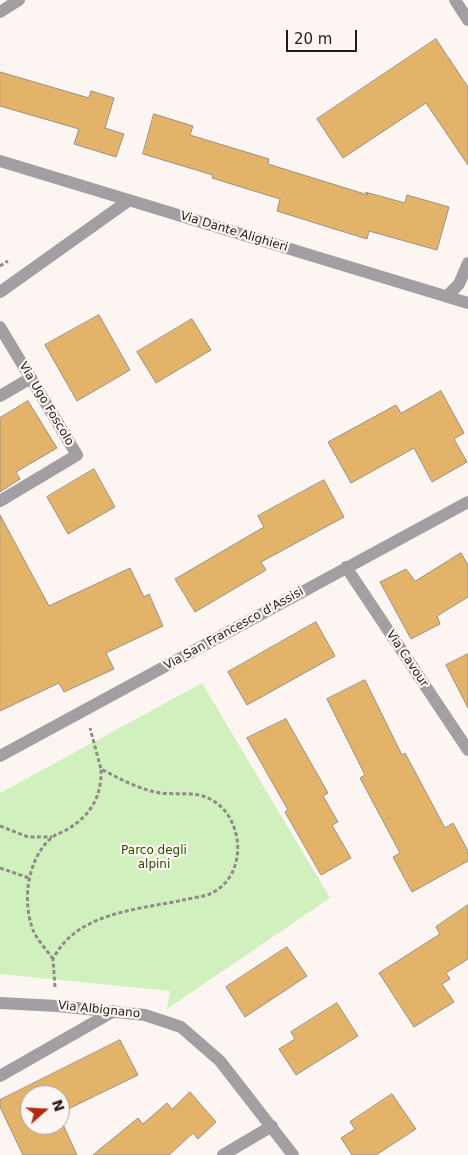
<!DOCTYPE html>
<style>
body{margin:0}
#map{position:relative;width:468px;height:1155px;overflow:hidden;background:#fdf5f1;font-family:"DejaVu Sans",sans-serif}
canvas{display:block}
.north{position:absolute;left:20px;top:1085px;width:50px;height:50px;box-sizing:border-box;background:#fdf5f1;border:1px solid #a59e9b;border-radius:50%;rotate:71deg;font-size:14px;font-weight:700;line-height:20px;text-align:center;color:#211c1a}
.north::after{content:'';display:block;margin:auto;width:18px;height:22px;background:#b52914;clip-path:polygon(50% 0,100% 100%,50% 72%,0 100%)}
.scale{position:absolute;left:286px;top:30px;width:71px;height:22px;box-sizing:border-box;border:2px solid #211c1a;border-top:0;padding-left:6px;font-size:15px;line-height:18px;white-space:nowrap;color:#211c1a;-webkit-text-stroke:4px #fdf5f1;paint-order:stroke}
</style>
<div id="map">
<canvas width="468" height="1155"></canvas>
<div class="north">N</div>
<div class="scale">20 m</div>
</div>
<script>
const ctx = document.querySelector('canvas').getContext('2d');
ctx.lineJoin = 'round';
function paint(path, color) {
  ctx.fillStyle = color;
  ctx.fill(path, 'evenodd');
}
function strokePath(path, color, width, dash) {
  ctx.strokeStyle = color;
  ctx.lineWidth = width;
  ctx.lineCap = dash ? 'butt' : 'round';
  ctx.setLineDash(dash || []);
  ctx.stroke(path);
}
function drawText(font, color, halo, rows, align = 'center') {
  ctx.font = font + ' "DejaVu Sans",sans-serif';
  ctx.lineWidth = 4.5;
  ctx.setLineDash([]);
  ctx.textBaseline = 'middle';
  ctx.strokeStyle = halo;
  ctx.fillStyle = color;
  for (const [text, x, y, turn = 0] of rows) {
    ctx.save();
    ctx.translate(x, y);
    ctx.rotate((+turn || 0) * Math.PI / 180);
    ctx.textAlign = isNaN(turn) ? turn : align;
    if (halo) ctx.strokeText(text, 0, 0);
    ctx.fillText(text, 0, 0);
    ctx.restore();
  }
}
paint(new Path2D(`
 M202 683 330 898 167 1009 170 991 0 974V793Z`), '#d0f0be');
const building = new Path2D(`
 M436 39 468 87V165L426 103 343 158 317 119Z
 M0 72 89 98 91 91 114 98 105 128 124 134 116 157 74 144 79 129 0 106Z
 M154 114 193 126 190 135 269 159 268 164 368 195 365 192 405 203 407 195 449 207 437 250 369 231 367 239 328 227 277 211 280 199 212 178 213 175 143 154Z
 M99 315 130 370 77 401 45 345Z
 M192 319 211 350 156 383 137 352Z
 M441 391 464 433 454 439 467 462 432 482 414 448 351 483 328 442 396 405 401 413Z
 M28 401 57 448 16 472 20 479 0 492V418Z
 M94 469 115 507 68 534 47 497Z
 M324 480 344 517 261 562 266 570 195 612 175 579 264 527 258 516Z
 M0 515 49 606 130 568 144 597 149 594 163 626 106 653 114 669 64 692 59 683 0 711Z
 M461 553 468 565V597L437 616 440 624 411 639 380 582 406 569 415 581Z
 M316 622 335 656 247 705 228 672Z
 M468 654V708L446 665Z
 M365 680 402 755 405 753 445 828 453 823 468 851V861L412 892 393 857 400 853 360 778 365 775 327 699Z
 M286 719 328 793 323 796 338 822 332 825 351 858 321 875 285 812 288 810 247 738Z
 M468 905V959L446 973 450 979 442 984 454 1002 414 1027 379 973 440 934 436 927Z
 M287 947 307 976 245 1017 226 987Z
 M337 1003 358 1036 296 1075 279 1049 295 1039 291 1032Z
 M120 1040 138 1075 60 1113V1095H30V1125H60V1118L77 1155H23L0 1107V1100Z
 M190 1092 216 1122 198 1139 193 1133 169 1155H93L138 1118 143 1124 167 1103 172 1109Z
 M392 1094 416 1129 376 1155H352L341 1138 355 1129 350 1122Z`);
paint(building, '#e3b36a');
strokePath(building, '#989086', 1);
strokePath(new Path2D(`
 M0 266 8 261
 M0 826 28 837H52
 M0 868 29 878
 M53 959C47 950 37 940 33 930 22 901 27 860 51 838 56 834 63 832 68 829 91 815 102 796 101 769
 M55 987 53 959C77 912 137 910 183 900 192 898 204 897 212 893 249 874 244 816 210 799 195 791 177 795 161 793 140 790 120 779 101 769L90 728`), '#918b88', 3, [4, 2.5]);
strokePath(new Path2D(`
 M455 0 468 20
 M0 12 19 0
 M0 161 468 303
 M0 292 128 201
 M447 296 459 284 468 263
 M0 327 77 455 0 501
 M0 396 31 378
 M346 567 468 750
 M0 756 468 502
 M0 1003 57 1006 145 1015 181 1027 220 1061 293 1155
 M0 1076 114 1011
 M223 1155 272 1126`), '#a29ea2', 12);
drawText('12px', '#211c1a', '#fdf5f1', [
 ["Via Dante Alighieri",234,232,17],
 ["Via Ugo Foscolo",46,404,59],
 ["Via San Francesco d'Assisi",234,629,-29],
 ["Via Cavour",407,659,56],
 ["Via Albignano",99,1010,6]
]);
drawText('12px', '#284f01', '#fdf5f1', [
 ["Parco degli",154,851],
 ["alpini",154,865]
]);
</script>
